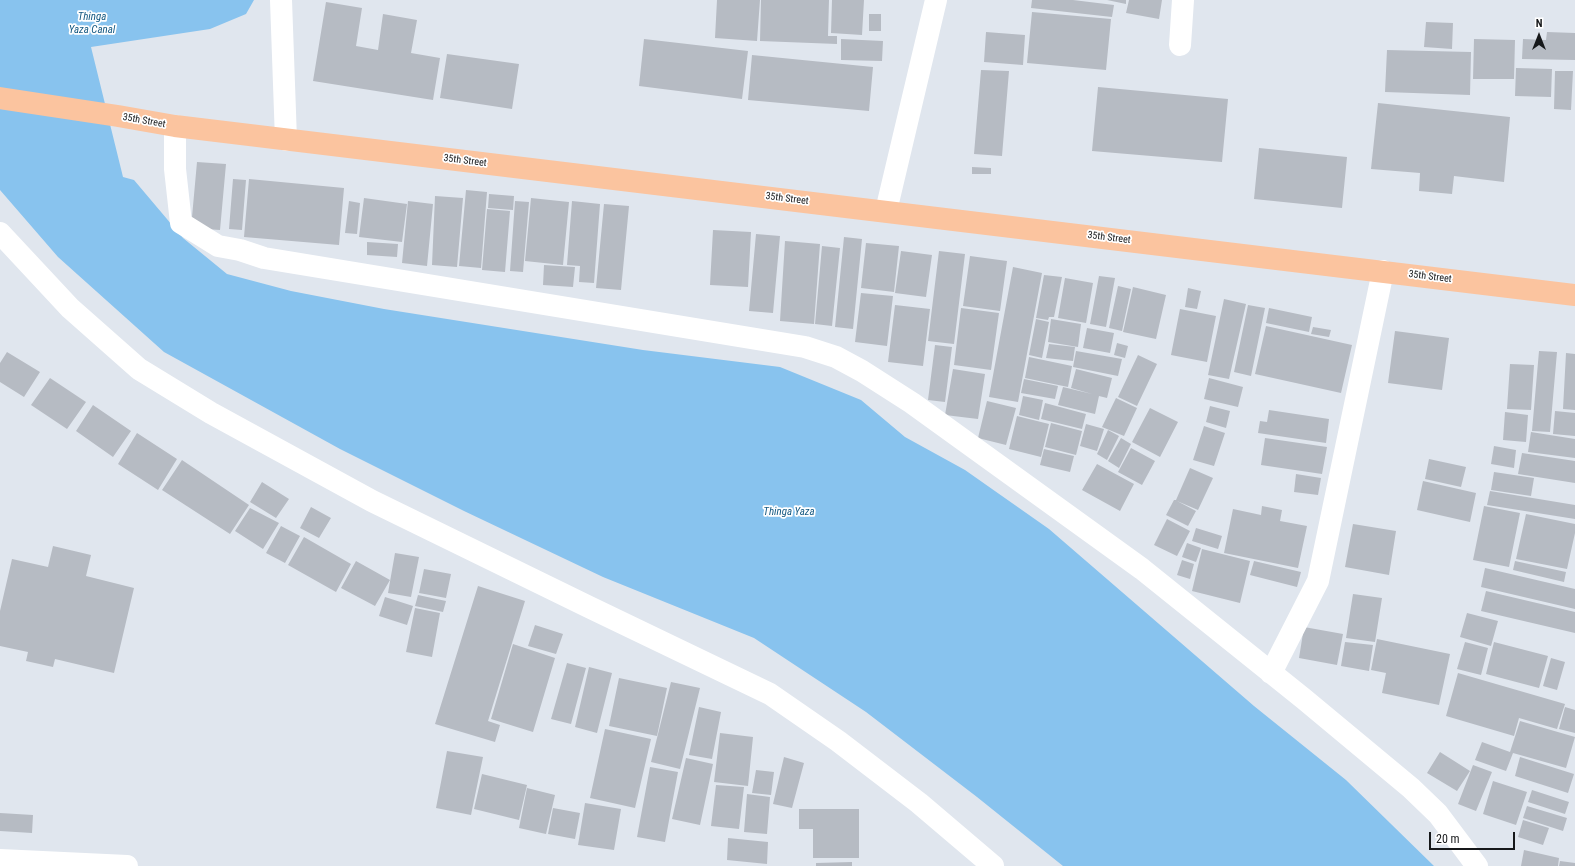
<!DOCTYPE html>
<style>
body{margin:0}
#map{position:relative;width:1575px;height:866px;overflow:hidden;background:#e0e6ee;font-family:"Roboto Condensed",sans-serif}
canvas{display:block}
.north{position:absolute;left:1519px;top:16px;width:40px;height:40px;-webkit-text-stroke:3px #fff;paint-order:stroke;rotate:0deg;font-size:11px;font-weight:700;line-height:16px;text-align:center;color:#16181a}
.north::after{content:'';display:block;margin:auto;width:14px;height:18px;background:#16181a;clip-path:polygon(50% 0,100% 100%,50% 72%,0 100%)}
.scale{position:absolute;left:1429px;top:832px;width:86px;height:18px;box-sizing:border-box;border:2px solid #16181a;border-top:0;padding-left:5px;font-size:12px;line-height:14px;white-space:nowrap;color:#16181a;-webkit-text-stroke:3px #fff;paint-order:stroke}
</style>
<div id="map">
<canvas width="1575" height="866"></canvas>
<div class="north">N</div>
<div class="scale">20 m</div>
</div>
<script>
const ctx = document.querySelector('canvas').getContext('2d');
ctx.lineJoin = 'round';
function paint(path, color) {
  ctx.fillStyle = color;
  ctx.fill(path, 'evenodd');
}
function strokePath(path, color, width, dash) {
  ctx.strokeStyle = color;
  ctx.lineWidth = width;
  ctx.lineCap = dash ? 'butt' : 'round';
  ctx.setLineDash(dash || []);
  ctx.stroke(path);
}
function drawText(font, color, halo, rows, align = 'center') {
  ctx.font = font + ' "Roboto Condensed",sans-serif';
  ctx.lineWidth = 3.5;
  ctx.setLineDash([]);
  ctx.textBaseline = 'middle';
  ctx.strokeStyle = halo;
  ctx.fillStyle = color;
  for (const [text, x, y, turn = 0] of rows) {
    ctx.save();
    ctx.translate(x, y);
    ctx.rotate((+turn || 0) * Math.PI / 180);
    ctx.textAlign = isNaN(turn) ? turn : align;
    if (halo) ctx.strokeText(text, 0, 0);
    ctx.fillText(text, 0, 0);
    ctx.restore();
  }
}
paint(new Path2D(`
 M0 0H254L246 14 210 29 91 47 123 177 134 180 183 238 227 274 291 291 384 309 643 350 780 367 861 400 905 437 965 470 1049 529 1254 706 1346 780 1434 866H1063L977 797 866 712 754 638 603 577 464 511 340 449 164 352 58 257 0 190Z`), '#88c3ee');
paint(new Path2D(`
 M717 0H760L757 41 715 38Z
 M761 0H829L828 36H837V44L760 41Z
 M832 0H864L862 35 831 33Z
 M1032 0H1073L1114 5 1112 17 1031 8Z
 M1107 0H1126V4Z
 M1129 0H1162L1159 19 1126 13Z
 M326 2 362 8 356 46 378 50 383 14 417 20 411 53 440 58 433 100 313 81Z
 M1032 12 1111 19 1106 70 1027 63Z
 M869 14H881V31H869Z
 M1426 22 1453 23 1452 49 1424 47Z
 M986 32 1025 35 1023 65 984 62Z
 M1547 32 1575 33V60L1522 59 1523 39 1546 40Z
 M644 39 748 51 742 99 639 86Z
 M841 39 883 41 882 61 841 60Z
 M1474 39 1515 40 1514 79H1473Z
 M1387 50 1471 52 1470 95 1385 92Z
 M447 54 519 64 512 109 440 98Z
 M752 55 873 67 869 111 748 100Z
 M1516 68 1552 69 1551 97 1515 96Z
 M981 70 1009 71 1002 156 974 154Z
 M1555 71H1573L1571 110 1554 109Z
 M1098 87 1228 99 1222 162 1092 151Z
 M1378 103 1510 117 1504 182 1454 176 1452 194 1419 191 1420 173 1371 169Z
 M1259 148 1347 157 1342 208 1254 199Z
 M197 162 226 164 220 230 191 228Z
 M972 167 991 168V174H972Z
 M233 179 246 180 242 230 229 229Z
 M249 179 344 188 339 245 244 237Z
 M466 190 487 192 481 268 459 266Z
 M489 194 514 196 513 210 488 208Z
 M435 196 463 198 457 267 432 265Z
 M364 198 407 204 402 242 359 237Z
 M531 198 569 202 563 265 525 261Z
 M349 201 360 203 357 234 345 233Z
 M408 201 433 204 427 266 402 263Z
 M515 201 529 202 523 272 510 271Z
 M572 201 600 204 594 283 579 282 580 266 567 265Z
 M604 204 629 206 621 290 596 288Z
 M487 209 510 211 505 272 482 270Z
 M713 230 751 232 748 287 710 285Z
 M756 234 780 236 773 313 749 311Z
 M844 237 862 239 853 329 835 327Z
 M785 241 820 244 814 324 780 321Z
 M367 242 398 244 397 257 367 255Z
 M866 243 899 246 894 292 861 288Z
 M822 246 840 248 832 326 815 324Z
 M901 251 932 255 926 297 895 293Z
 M939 251 965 254 954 344 928 341Z
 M970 256 1007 261 1000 311 963 306Z
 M544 265 575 267 573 287 543 285Z
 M1013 267 1042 273 1018 402 989 397Z
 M1044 275 1062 277 1054 317H1049L1048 320 1036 318Z
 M1099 276 1115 278 1106 327 1090 324Z
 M1065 278 1093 283 1086 323 1058 318Z
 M1118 286 1131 289 1122 331 1109 328Z
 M1133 287 1166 295 1156 339 1123 332Z
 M1188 288 1201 291 1197 309 1185 307Z
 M861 293 893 296 887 346 855 342Z
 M1224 299 1246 304 1229 379 1208 375Z
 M895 305 930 309 923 366 888 362Z
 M1248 305 1265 308 1251 376 1234 372Z
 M961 308 999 313 991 370 954 365Z
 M1269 308 1312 317 1309 332 1266 323Z
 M1180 309 1216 316 1207 362 1171 355Z
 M1036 319 1049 322 1042 358 1029 355Z
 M1051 319 1081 324 1078 347 1048 342Z
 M1266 326 1352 345 1341 393 1255 374Z
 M1313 327 1331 330 1329 337 1311 334Z
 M1087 328 1114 333 1110 353 1083 348Z
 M1395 331 1449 338 1442 390 1388 383Z
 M1117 343 1128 346 1125 358 1114 355Z
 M1049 344 1075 347 1073 361 1046 358Z
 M935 345 952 347 945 402 928 400Z
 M1076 351 1122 359 1118 376 1073 367Z
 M1539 351 1557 352 1550 432 1532 431Z
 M7 352 40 372 24 397 0 382V363Z
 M1566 353 1575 354V410L1563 409Z
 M1138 355 1157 364 1137 406 1118 397Z
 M1029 357 1072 366 1068 387 1025 378Z
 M1510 364 1534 365 1531 410 1507 409Z
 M953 369 985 374 978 419 945 415Z
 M1076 369 1112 378 1107 398 1099 396 1095 414 1058 405 1063 387 1092 394 1071 388Z
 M50 378 86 402 67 429 31 405Z
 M1209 378 1243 387 1238 407 1204 399Z
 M1024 379 1058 386 1055 399 1021 393Z
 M1023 396 1043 400 1039 420 1019 415Z
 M1116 398 1137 408 1124 436 1102 427Z
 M987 401 1016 408 1006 445 978 438Z
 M1045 403 1086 414 1082 429 1041 419Z
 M93 405 131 431 113 457 76 431Z
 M1210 406 1230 411 1226 428 1206 422Z
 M1150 408 1178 422 1160 457 1132 442Z
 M1269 410 1329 419 1326 443 1258 433 1260 421 1267 422Z
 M1555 411 1575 413V436L1553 434Z
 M1505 412 1528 415 1526 442 1503 440Z
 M1017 416 1049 424 1041 457 1009 449Z
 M1051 423 1082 431 1076 455 1045 447Z
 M1086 424 1104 429 1097 451 1080 446Z
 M1204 426 1225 433 1214 466 1193 460Z
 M1108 430 1119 436 1107 460 1097 454Z
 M1531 432 1575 439V458L1528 452Z
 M137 433 177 459 158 490 118 464Z
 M1121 438 1131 444 1119 468 1108 461Z
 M1265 438 1327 447 1322 474 1261 465Z
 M1494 446 1516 450 1514 468 1491 464Z
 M1131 448 1155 461 1142 485 1118 472Z
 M1044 449 1074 456 1070 472 1040 465Z
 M1522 453 1575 461V483L1518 474Z
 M1429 459 1466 467 1461 487 1425 479Z
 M182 460 249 505 230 534 162 490Z
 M1097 464 1134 484 1120 511 1082 490Z
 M1190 468 1213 478 1198 510 1177 501 1196 511 1188 526 1166 515 1174 500H1176Z
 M1494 472 1534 478 1531 496 1491 490Z
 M1296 474 1321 478 1318 495 1294 492Z
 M1423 481 1476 493 1470 522 1417 510Z
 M262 482 289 499 276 518 250 502Z
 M1490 491 1575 505V519L1487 505Z
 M1262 506 1282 510 1280 521 1307 526 1298 568 1224 553 1233 509 1261 515Z
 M1484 506 1520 513 1509 567 1473 560Z
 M311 507 331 518 319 538 300 528Z
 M250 508 279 523 263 549 235 531Z
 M1526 514 1575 524V533L1567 569 1516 559Z
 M1167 519 1190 531 1177 556 1154 545Z
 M1353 524 1396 531 1389 575 1345 567Z
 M281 526 300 536 285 563 266 553Z
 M1196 528 1222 536 1218 549 1192 541Z
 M304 537 351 564 336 592 288 565Z
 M1187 543 1201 548 1196 562 1182 557Z
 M53 546 91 555 86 576 134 588 114 673 55 659 53 667 26 661 28 652 0 646V611L12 559 48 567Z
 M1202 549 1250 561 1240 603 1192 591Z
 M395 553 419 557 411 597 388 593Z
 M1182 560 1194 564 1190 579 1177 575Z
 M356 561 390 580 375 606 341 588Z
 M1254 561 1301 572 1297 587 1250 575Z
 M1515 561 1566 572 1564 582 1513 570Z
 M1485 568 1575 589V609L1481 587Z
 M424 569 451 574 446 598 419 593Z
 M478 586 525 601 488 721 500 725 495 742 435 724Z
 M1486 591 1575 612V633L1481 611Z
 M1353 594 1382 598 1375 642 1346 638Z
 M418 595 446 601 443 612 415 606Z
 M385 597 413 606 407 625 379 616Z
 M415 608 440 613 432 657 406 652Z
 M1467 613 1498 621 1491 646 1460 637Z
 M535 625 563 634 556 654 528 646Z
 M1304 627 1343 634 1337 665 1299 658Z
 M1377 639 1450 654 1439 705 1382 693 1386 673 1371 670Z
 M1345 642 1373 645 1369 671 1341 666Z
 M1465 642 1488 648 1481 675 1457 669Z
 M1494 642 1548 656 1539 688 1486 674Z
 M513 644 555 658 533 732 491 719Z
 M1551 658 1565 662 1557 690 1543 686Z
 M567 663 586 668 571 724 551 719Z
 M589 667 612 673 597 733 575 727Z
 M1458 673 1565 704 1557 729 1519 718 1514 736 1446 716Z
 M619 678 667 688 657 736 609 726Z
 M671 682 700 688 680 769 651 762Z
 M699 707 721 712 712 759 689 755Z
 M1565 707 1575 710V733L1559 729Z
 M1520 721 1575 737 1566 768 1513 753 1506 771 1475 760 1482 742 1510 752Z
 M605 729 651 739 635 808 590 798Z
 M720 733 753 737 748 786 714 782Z
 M447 751 483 757 471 815 436 808Z
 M1440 752 1470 771 1457 791 1427 773Z
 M784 757 804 763 792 808 773 804Z
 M1520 757 1574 774 1568 793 1515 776Z
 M686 758 713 764 700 825 672 819Z
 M1473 765 1492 772 1476 811 1458 804Z
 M650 767 678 772 665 842 637 837Z
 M756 770 774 772 771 795 752 793Z
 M482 774 527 785 519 820 474 809Z
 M1493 781 1527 792 1516 825 1483 814Z
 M716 785 744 787 739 829 711 826Z
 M527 788 555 795 546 834 519 828Z
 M1532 790 1569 802 1565 814 1528 802Z
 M747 794 770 797 767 834 744 832Z
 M585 803 621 809 614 850 578 845Z
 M1527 806 1567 818 1563 831 1523 818Z
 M553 808 580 813 575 839 548 834Z
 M799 809H859V858H813V829H799Z
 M0 813 33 815 32 833 0 831Z
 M1523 820 1549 828 1543 845 1518 837Z
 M728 838 768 842 767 864 727 860Z
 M1524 850 1559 858 1558 866H1521Z
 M1560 861 1575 863V866H1559Z
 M852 862V866H816V863Z`), '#b6bbc3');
strokePath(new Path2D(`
 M281 0 286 140
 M1180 45 1183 0
 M175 126V169L181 223 218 246 240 250 264 258 805 347 836 357 862 371 912 403 1142 569 1304 699 1411 788 1438 814 1477 866
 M886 211 936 0
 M0 233 70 308 139 369 211 413 372 501 589 607 770 694 838 741 919 803 993 866
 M1271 673 1318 581 1383 271
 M0 860 127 866`), '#fff', 22);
strokePath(new Path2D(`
 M0 98 118 116 175 126 1575 295`), '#fbc49f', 22);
drawText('10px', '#16181a', '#fff', [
 ["35th Street",144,121,10],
 ["35th Street",465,161,7],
 ["35th Street",787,199,7],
 ["35th Street",1109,238,7],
 ["35th Street",1430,277,7]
]);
drawText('italic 11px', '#165a83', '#fff', [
 ["Thinga",92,17],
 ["Yaza Canal",92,30],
 ["Thinga Yaza",789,512]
]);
</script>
